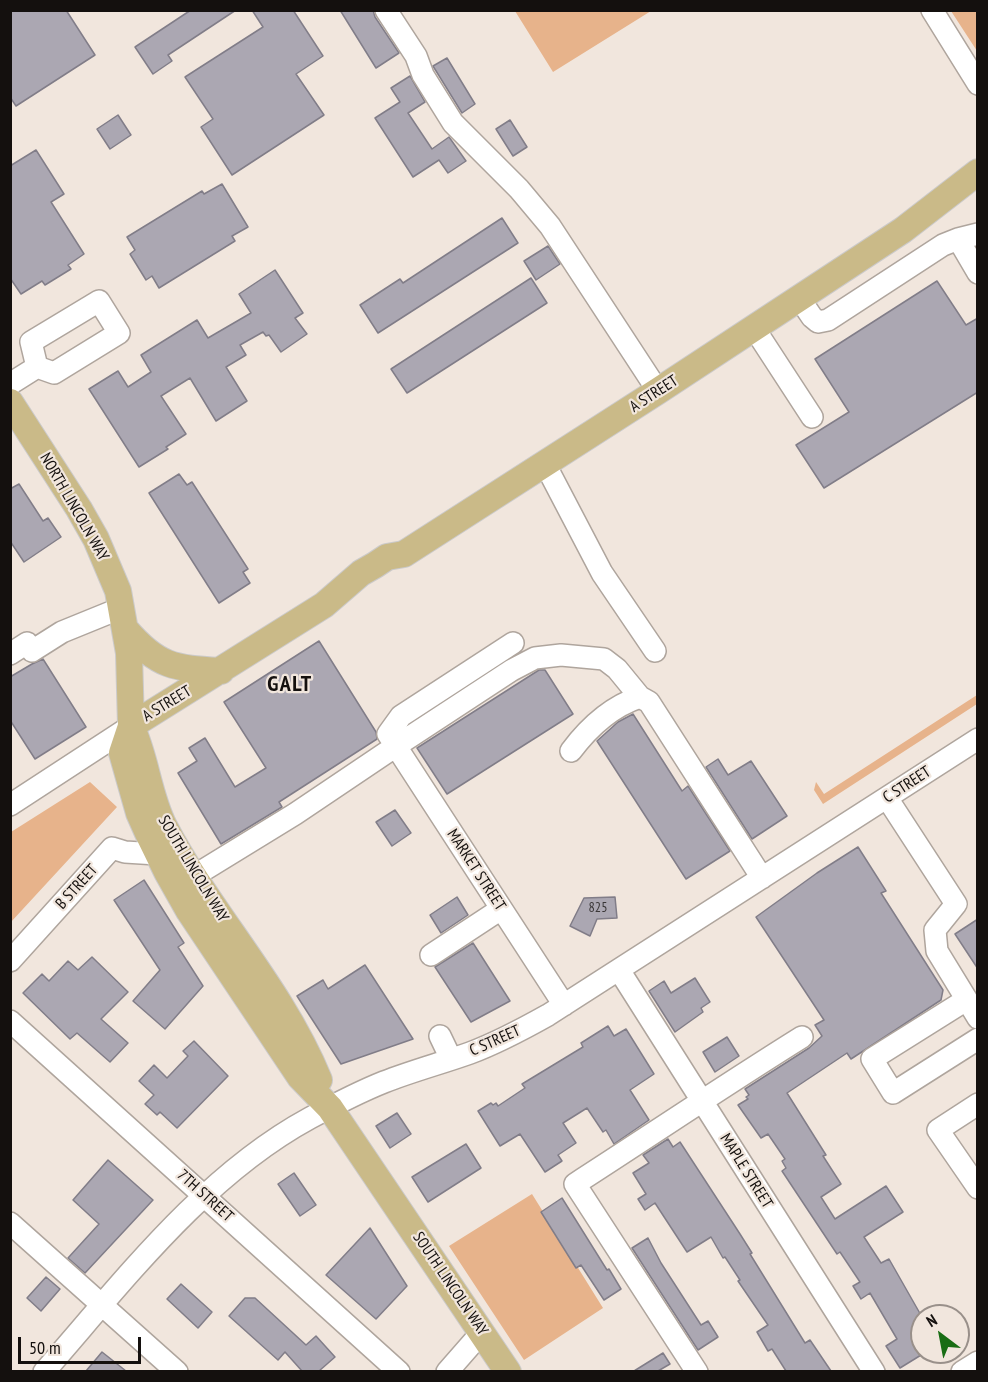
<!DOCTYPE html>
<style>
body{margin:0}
#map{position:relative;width:988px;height:1382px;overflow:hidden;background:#f1e6dd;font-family:"PT Sans Narrow",sans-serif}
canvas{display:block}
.frame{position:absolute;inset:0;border:12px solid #14100e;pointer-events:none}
.north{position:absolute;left:910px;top:1304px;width:60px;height:60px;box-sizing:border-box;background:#f1e6dd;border:2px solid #99908a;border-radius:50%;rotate:328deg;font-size:16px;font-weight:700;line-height:24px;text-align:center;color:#14100e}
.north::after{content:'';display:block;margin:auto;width:21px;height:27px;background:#196d14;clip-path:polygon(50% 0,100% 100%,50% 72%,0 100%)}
.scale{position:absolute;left:18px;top:1337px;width:123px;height:27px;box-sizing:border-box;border:3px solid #14100e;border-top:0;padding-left:8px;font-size:18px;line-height:21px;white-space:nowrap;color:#14100e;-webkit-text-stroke:4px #f1e6dd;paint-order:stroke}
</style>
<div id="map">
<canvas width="988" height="1382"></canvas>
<div class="frame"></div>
<div class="north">N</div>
<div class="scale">50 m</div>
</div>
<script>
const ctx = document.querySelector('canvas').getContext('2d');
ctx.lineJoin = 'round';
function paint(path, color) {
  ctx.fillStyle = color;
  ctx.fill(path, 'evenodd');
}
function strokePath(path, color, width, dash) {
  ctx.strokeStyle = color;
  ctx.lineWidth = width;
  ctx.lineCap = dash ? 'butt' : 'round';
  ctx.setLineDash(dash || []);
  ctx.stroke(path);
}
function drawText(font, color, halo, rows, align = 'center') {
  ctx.font = font + ' "PT Sans Narrow",sans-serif';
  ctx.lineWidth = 4.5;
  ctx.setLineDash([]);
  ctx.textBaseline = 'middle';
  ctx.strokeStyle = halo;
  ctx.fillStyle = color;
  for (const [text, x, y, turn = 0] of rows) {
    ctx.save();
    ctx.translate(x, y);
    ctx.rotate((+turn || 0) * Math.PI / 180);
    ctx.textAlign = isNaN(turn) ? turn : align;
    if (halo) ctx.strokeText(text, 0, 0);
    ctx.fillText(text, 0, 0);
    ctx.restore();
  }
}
paint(new Path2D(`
 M515 11H651L553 72Z
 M951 11H977V51Z
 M977 695V704L823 804 814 790 816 782 824 794Z
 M90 782 117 807 11 922V832Z
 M532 1194 603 1308 524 1360 449 1246Z`), '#e7b38b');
const building = new Path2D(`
 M10 10H66L95 55 16 106 10 97Z
 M191 10H236L168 55 172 61 153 74 135 47Z
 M252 10H293L323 56 296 74 324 115 232 175 201 127 213 119 185 77 263 27Z
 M340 10H373L375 17 399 53 376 68Z
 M447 58 475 104 462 113 433 66Z
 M410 76 425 102 408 113 432 149 449 137 466 161 448 173 439 160 413 177 375 118 400 102 391 88Z
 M118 115 131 135 110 149 97 129Z
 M510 120 527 147 513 156 496 129Z
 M36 150 64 194 51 202 84 254 68 265 71 269 45 285 42 281 21 294 10 278V166Z
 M222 184 248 227 232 236 235 241 159 288 152 276 146 280 130 254 135 250 127 237 202 191 204 194Z
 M502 218 518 243 378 333 360 305 400 279 403 283Z
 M548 246 560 264 536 280 524 261Z
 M275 270 303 313 295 318 307 334 281 352 269 335 266 336 263 332 240 345 246 355 226 367 247 401 216 421 190 378 161 396 186 434 166 447 168 449 139 467 89 389 118 371 128 387 151 372 141 355 197 320 208 338 251 313 239 294Z
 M531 278 547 303 407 393 391 369Z
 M937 281 966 325 978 318V392L824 488 796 445 849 412 815 359Z
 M179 474 187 485 192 482 248 569 243 572 250 583 219 603 149 493Z
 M19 484 43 521 48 518 61 537 24 562 10 541V489Z
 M319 641 376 732 377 739 279 802 282 807 221 844 178 773 197 761 189 748 205 738 235 787 266 768 224 702Z
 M43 659 86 727 35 759 10 720V677L32 664Z
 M539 670H545L573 714 447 794 417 748Z
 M633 714 682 791 688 786 730 851 686 879 597 741 618 722Z
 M718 759 728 775 751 761 787 816 752 839 706 767Z
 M395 810 411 833 392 846 376 822Z
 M858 847 886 891 881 893 943 990 941 1000 851 1059 847 1053 787 1093 826 1155 823 1156 841 1184 821 1197 835 1219 886 1186 903 1212 864 1237 881 1263 889 1259 922 1317V1352H926L900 1368 886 1346 897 1339 870 1293 861 1299 853 1286 860 1282 840 1252 837 1254 782 1171 786 1168 782 1161 785 1159 768 1134 761 1138 738 1105 748 1099 746 1097 749 1095 745 1089 809 1048 822 1036 815 1025 824 1020 756 917 817 873Z
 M144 880 184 943 178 947 203 986 165 1029 133 1001 160 970 114 900Z
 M457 897 468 915 441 933 430 915Z
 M615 897 617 918 597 919 590 936 570 926 584 898Z
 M978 919V969L955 934Z
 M473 943 510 1001 471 1022 435 967Z
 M92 957 128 992 101 1019 128 1043 110 1062 77 1033 70 1039 23 993 42 974 49 981 68 961 78 970Z
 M365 965 413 1039 341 1064 297 996 323 980 328 989Z
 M695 978 710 1002 701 1008 703 1012 675 1032 649 991 664 981 671 993Z
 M608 1026 614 1036 626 1029 654 1074 630 1090 649 1120 614 1144 606 1130 603 1132 587 1108 563 1123 576 1143 558 1155 562 1161 545 1172 520 1134 500 1146 478 1111 491 1103 493 1105 496 1103 498 1106 525 1088 522 1084 583 1047 581 1043Z
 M727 1037 739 1056 715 1072 703 1052Z
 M194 1041 228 1076 177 1128 160 1112 157 1115 145 1104 154 1095 139 1081 154 1065 167 1078 188 1056 183 1051Z
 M397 1113 411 1134 390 1148 376 1126Z
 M668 1139 673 1147 680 1142 740 1234 752 1253 750 1254 805 1343 810 1340 831 1371H786L772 1349 768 1351 757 1332 768 1325 738 1281 740 1280 725 1257 723 1258 711 1237 687 1252 655 1203 645 1210 638 1199 646 1194 633 1173 649 1163 643 1155Z
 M466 1144 481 1168 428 1202 412 1177Z
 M108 1160 153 1200 85 1273 68 1258 99 1224 73 1200Z
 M294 1173 316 1205 300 1216 278 1184Z
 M562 1198 607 1270 609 1269 621 1289 604 1300 581 1265 576 1268 541 1212Z
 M370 1228 407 1286 376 1319 326 1275Z
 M648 1238 661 1263 701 1325 708 1321 718 1337 698 1350 632 1248Z
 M46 1277 60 1289 41 1311 27 1298Z
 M181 1284 212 1312 198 1328 167 1299Z
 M245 1298H255L306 1345 316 1336 335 1357 319 1371H302L285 1352 278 1360 229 1316Z
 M102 1352 126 1371H86Z
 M663 1353 670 1364 658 1371H634Z`);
paint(building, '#aba7b2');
strokePath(building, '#817d88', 1.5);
const minor = new Path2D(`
 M386 10 416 56 423 75 453 123 519 189 550 226 658 391
 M932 10 978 84
 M958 239 978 273
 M799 298 812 317 818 322 828 320 943 245 958 239 978 234
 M99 301 119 333 54 373 37 367 31 342Z
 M754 328 812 417
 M10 384 37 367
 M545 464 602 573 655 651
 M513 643 401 716 388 734 564 1005
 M10 654 27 643 32 651 62 632 121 608
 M571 751C589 727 613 706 640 697L649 702 762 878
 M887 798 956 904 935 930 937 951 978 1018
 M10 805 131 726
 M194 876 295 814 396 746 512 670 535 658 561 655 604 659 617 669 640 697
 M431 955 501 909
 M10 961 112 848 125 852 157 854
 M619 970 874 1372
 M966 1000 872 1059 893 1093 978 1039
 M10 1021 399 1372
 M440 1036 451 1059
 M978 1104 938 1130 978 1188
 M10 1223 177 1372
 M44 1372C123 1282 203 1176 310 1118 334 1105 359 1092 384 1082 412 1071 442 1063 470 1053 497 1043 523 1029 548 1015L978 739
 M447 1372 482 1332
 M697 1372 575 1184C651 1135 725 1085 802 1037
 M962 1372 978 1362`);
const major = new Path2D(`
 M10 402 79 509 96 539 118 591 129 653 131 726 122 753 139 813 147 831 167 872 189 911 300 1077 330 1108 508 1372
 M126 630C158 667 174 668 221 671
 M131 726 324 605 361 573 375 565 387 557 404 554 658 391 903 230 978 172
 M131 726C146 757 148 794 164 826 210 914 281 987 319 1080`);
strokePath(minor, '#afa59d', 24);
strokePath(major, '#cbcaca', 28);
strokePath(minor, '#fff', 21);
strokePath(major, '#caba88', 26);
drawText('14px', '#3a3637', null, [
 ["825",598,908]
]);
drawText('16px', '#14100e', '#f1e6dd', [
 ["A STREET",654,394,-33],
 ["NORTH LINCOLN WAY",74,507,60],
 ["A STREET",167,704,-31],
 ["C STREET",907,785,-33],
 ["SOUTH LINCOLN WAY",193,869,59],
 ["MARKET STREET",476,870,57],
 ["B STREET",77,887,-48],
 ["C STREET",495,1041,-24],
 ["MAPLE STREET",746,1171,58],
 ["7TH STREET",205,1196,42],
 ["SOUTH LINCOLN WAY",450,1284,56]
]);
ctx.letterSpacing = '1.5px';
drawText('bold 22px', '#14100e', '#f1e6dd', [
 ["GALT",290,685]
]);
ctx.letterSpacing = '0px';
</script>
